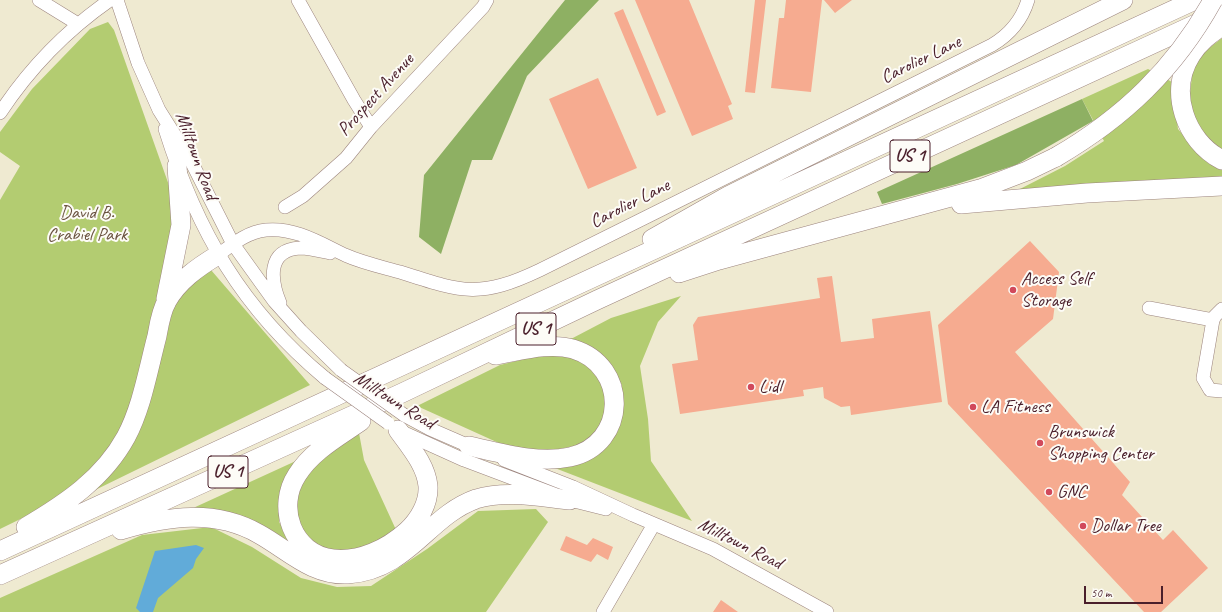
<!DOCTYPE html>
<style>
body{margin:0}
#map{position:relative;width:1222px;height:612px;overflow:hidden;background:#efead1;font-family:Caveat,sans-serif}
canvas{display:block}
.scale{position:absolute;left:1084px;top:586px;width:79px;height:18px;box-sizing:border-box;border:2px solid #4a1f2b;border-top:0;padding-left:5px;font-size:12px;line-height:14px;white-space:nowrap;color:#4a1f2b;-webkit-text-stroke:3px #fdfcf7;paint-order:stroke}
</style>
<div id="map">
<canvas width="1222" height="612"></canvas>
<div class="scale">50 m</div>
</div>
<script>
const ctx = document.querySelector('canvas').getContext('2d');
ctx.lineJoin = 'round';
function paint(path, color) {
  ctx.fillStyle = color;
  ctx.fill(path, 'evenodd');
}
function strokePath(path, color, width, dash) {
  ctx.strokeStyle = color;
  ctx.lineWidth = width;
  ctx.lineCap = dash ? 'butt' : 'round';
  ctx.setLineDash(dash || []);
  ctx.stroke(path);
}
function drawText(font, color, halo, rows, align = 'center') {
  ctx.font = font + ' Caveat,sans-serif';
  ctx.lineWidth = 4;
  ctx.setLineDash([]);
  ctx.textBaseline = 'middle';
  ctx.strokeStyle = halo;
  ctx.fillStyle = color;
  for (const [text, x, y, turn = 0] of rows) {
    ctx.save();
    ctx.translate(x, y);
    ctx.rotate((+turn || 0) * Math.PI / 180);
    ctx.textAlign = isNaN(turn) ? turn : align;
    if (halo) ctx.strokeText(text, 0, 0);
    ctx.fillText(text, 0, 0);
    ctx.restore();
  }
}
paint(new Path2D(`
 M108 22 114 30 171 191 175 214 160 298 121 435 99 465 53 503 0 529V200L20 166 0 152V132L32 89 90 29Z
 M1222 38V152L1202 136 1189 103 1193 66 1204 52Z
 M1148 69 1172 82 1178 129 1208 163 1222 169V181L1018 190 1065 166 1104 141 1082 99Z
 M211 270 310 385 91 492 124 456 170 314 187 285Z
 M681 296 658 322 640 366 648 419 651 461 692 521 547 465 593 458 618 431 622 385 597 351 569 340 611 318Z
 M545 354 580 358 602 379 607 406 603 426 584 444 544 452 501 444 417 406 500 365Z
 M359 433 364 460 397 532 368 549 338 553 313 543 298 523 294 501 303 478 326 454Z
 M298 460 281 493 279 522 298 551 191 509Z
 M536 509 548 522 486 612H0V598L142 535 211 527 252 547 301 578 337 587 371 586 427 549 478 511Z`), '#b3cc71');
paint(new Path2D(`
 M565 0H599L527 76 492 160H472L441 254 419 237 424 175Z
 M1082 99 1093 121 1016 165 957 184 882 204 877 192Z`), '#8eb063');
paint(new Path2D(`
 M196 545 204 548 196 559 193 568 158 598 153 612H140L136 608 155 551Z`), '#61abd9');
paint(new Path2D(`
 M635 0H689L732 104 728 106 733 119 692 136Z
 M755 0H766L755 93 745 92Z
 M786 0H822L811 92 771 88 779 18H784Z
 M824 0H852L835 13Z
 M623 9 666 112 657 116 614 13Z
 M598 78 637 168 588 189 549 99Z
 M1030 241 1059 272 1053 319 1015 352 1130 482 1122 495 1163 540 1173 530 1208 568 1161 612H1144L948 404 938 325Z
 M832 276 841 342 874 338 872 319 930 311 942 402 851 415 850 406 841 407 824 398 823 387 803 390 804 396 680 414 672 364 698 360 693 325 698 317 820 298 817 278Z
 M566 536 587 545 593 538 613 547 608 560 597 554 591 562 560 550Z
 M721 600 738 612H713Z`), '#f6ab90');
const minor = new Path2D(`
 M39 0 78 24
 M117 0 138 63 159 110 191 161 233 244 274 301 301 331 341 370
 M298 0 354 100 371 127
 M0 113C29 69 67 30 110 0
 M165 129C197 231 242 309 325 378
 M285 207 303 196 346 158 371 127 483 7 487 0
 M218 255C233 244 247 232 266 230 294 227 320 243 345 255 363 263 382 267 400 272 462 292 479 299 540 270L992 45C1009 35 1022 20 1028 0
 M280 303C271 281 266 250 300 248 310 248 321 251 330 253
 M1149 308 1213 320
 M1222 309 1215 316 1213 320 1203 378 1210 390 1222 391
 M404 415 430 429 476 449
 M402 432 464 460 570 500 606 509
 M504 460 573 487 633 515 713 549 827 612
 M603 612 654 524`);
const highway = new Path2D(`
 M1222 26C1210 34 1199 42 1191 55 1168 91 1185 141 1222 160
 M961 204 1087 193 1222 186
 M652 239 728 196 1123 0
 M679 273 719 260 980 189 1027 171 1056 157
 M166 299 181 225 177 166
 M361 421C338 437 312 451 297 475 276 507 292 554 333 559 360 562 387 549 407 531 419 520 429 503 428 486 426 465 410 447 398 430
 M469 446C501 453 538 464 570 457 628 444 629 366 573 349 549 342 520 351 495 355
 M26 527C65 504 103 479 126 437 142 407 148 370 157 336 159 325 161 311 167 301 178 281 198 267 218 255
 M121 530C168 516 215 509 259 534 288 550 312 576 348 574 408 570 428 516 476 499 506 490 540 497 570 500
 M0 551 1195 0
 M0 575 402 393 597 300 1222 12`);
strokePath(minor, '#9c847e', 14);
strokePath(highway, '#9c847e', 20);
strokePath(minor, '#fff', 13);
strokePath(highway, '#fff', 19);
const minorBridge = new Path2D(`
 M341 370 404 415
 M325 378 388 423`);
const highwayBridge = new Path2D(`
 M1056 157C1123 118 1175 69 1213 0`);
strokePath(minorBridge, '#9c847e', 14, []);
strokePath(highwayBridge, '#9c847e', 20, []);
strokePath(minorBridge, '#fff', 13);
strokePath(highwayBridge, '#fff', 19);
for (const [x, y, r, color] of [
 [1013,290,4,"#d1495b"],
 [751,387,4,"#d1495b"],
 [973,407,4,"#d1495b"],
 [1040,443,4,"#d1495b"],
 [1049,492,4,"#d1495b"],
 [1083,526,4,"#d1495b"]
]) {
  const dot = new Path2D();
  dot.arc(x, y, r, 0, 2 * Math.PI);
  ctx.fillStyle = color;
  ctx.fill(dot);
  strokePath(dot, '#fdfcf7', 1.5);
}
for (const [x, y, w] of [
 [910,156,40],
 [536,329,40],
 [228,472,40]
]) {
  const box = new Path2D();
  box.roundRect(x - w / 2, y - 16, w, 32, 3);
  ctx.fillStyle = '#fdfcf7';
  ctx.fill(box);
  strokePath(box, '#4a1f2b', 1);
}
drawText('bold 18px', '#4a1f2b', null, [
 ["US 1",910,156],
 ["US 1",536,329],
 ["US 1",228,472]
]);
drawText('19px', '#4a1f2b', '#fdfcf7', [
 ["Carolier Lane",921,60,-26],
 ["Prospect Avenue",376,95,-48],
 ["Milltown Road",196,156,70],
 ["Carolier Lane",630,204,-27],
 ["Milltown Road",394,401,32],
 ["Milltown Road",740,544,27]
]);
drawText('19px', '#6a5340', '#fdfcf7', [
 ["David B.",87,213],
 ["Crabiel Park",87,235]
]);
drawText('19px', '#4a1f2b', '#fdfcf7', [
 ["Access Self",1021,279],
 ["Storage",1021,301],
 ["Lidl",759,387],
 ["LA Fitness",981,407],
 ["Brunswick",1048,432],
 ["Shopping Center",1048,454],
 ["GNC",1057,492],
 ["Dollar Tree",1091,526]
], 'left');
</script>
